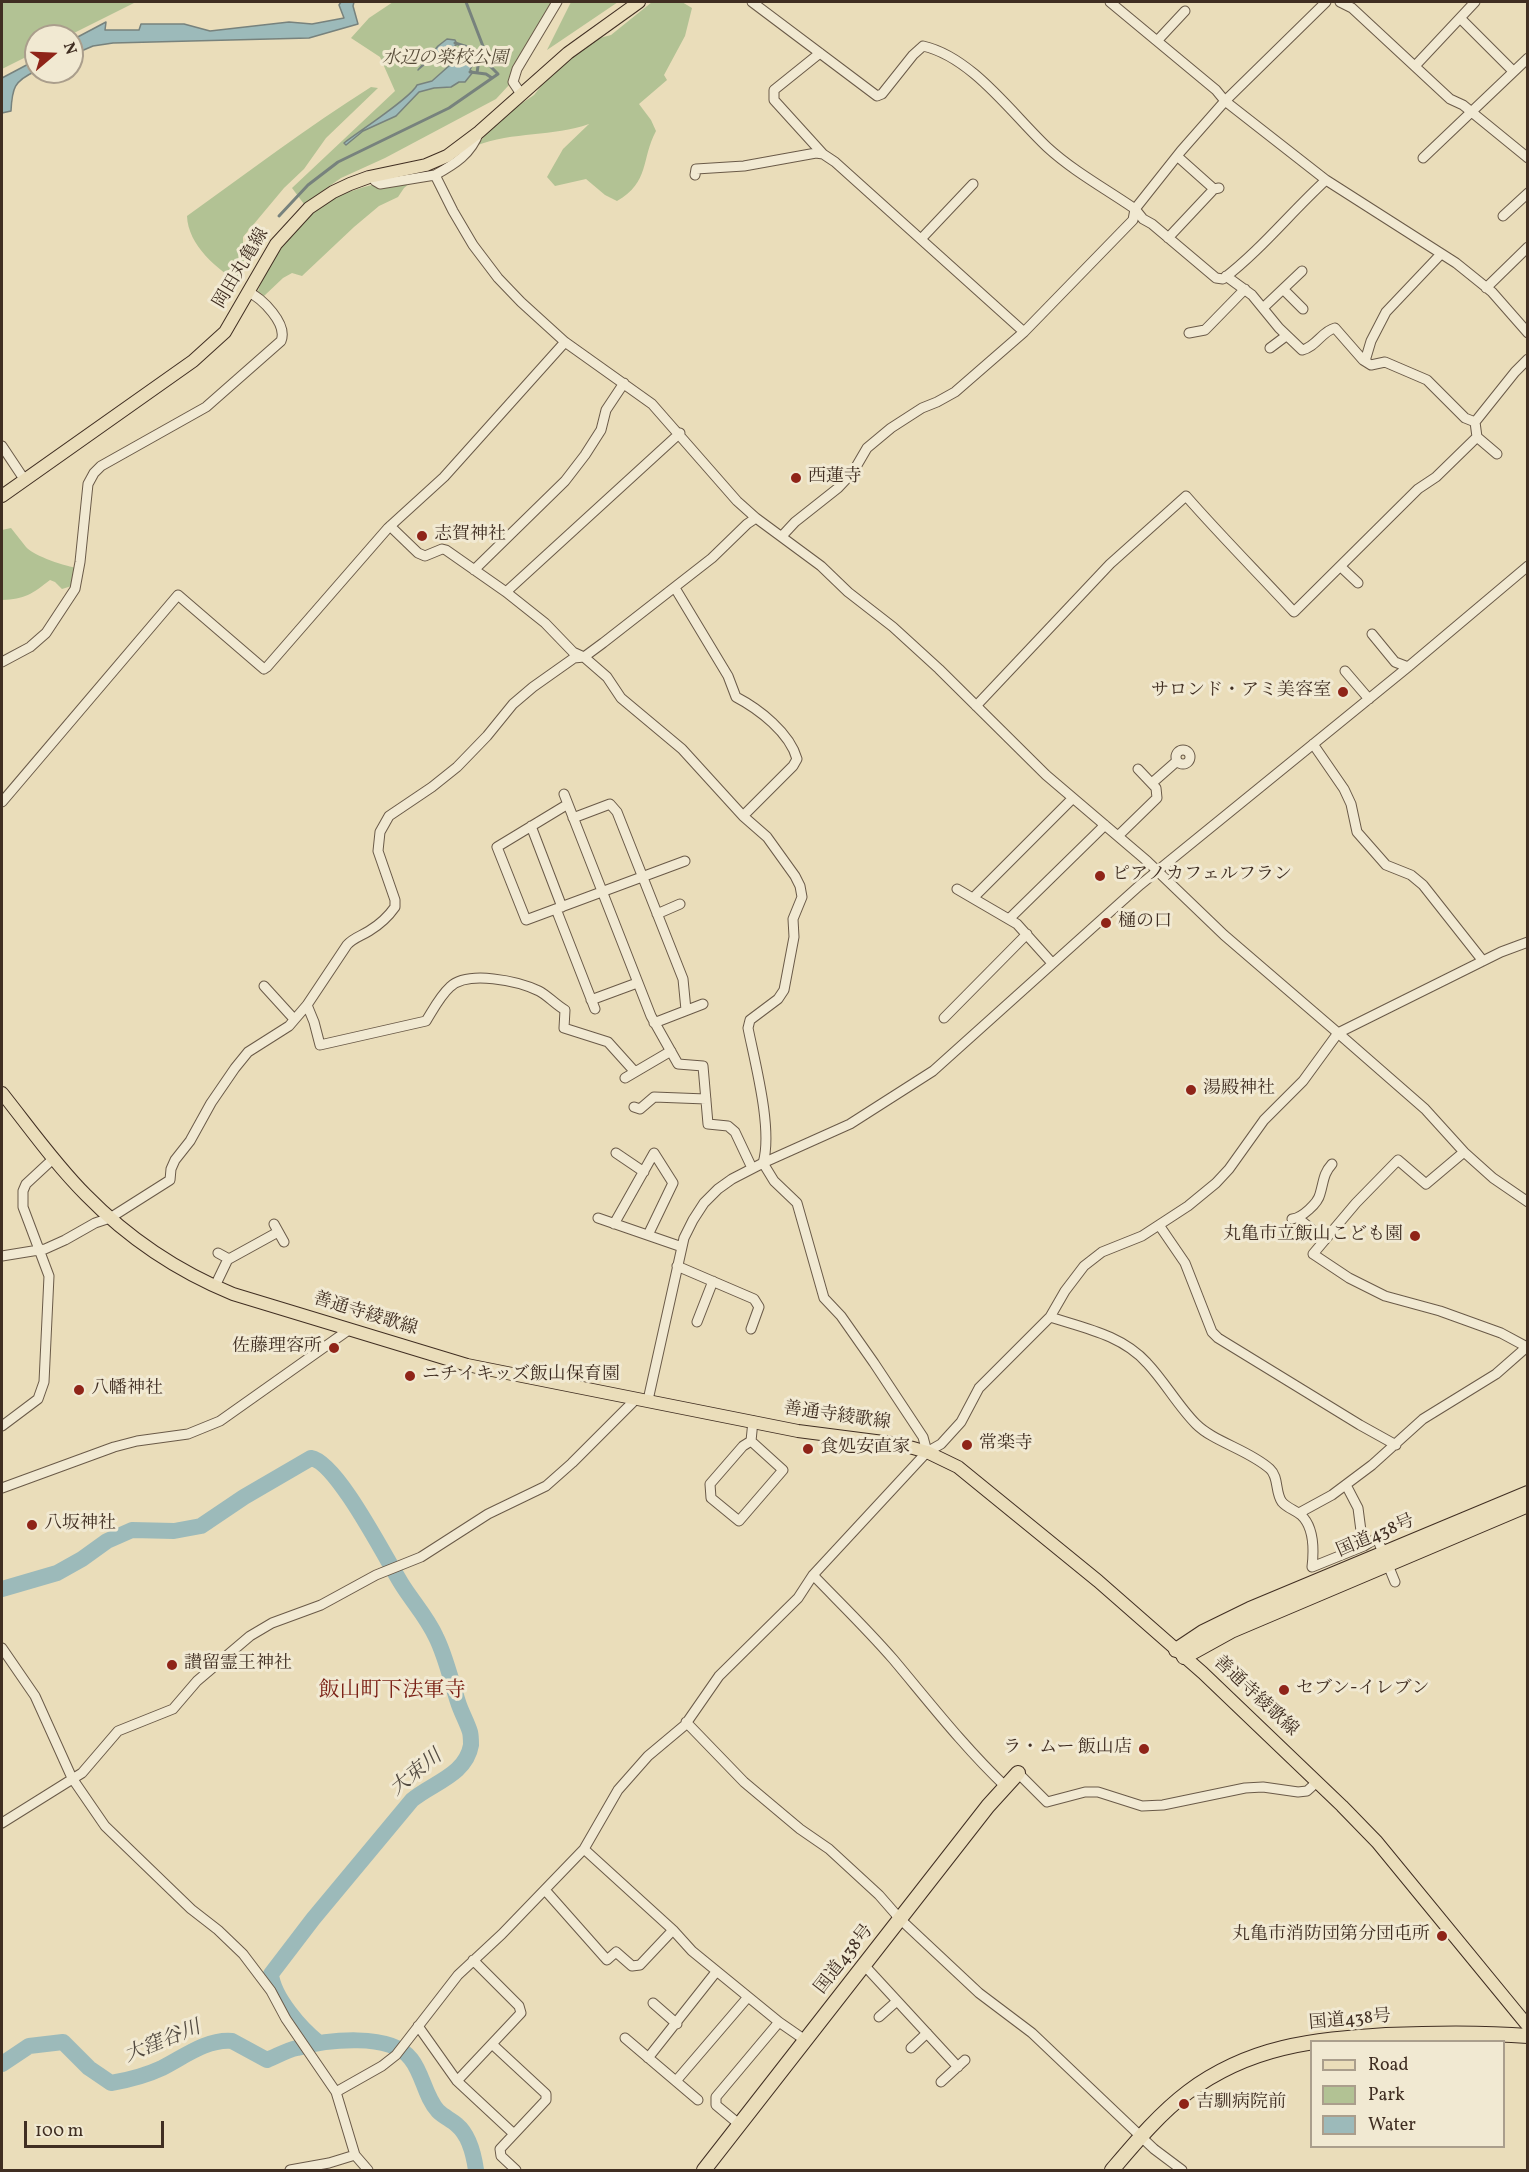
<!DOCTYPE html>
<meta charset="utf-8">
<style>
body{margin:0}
#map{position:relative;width:1529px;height:2172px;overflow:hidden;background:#eaddba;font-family:Vollkorn,serif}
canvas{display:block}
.frame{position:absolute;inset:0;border:3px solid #402e22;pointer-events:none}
.legend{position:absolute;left:1310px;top:2040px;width:195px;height:108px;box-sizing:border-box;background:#f1e9d2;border:2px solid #aa9e8c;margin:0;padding:8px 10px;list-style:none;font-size:18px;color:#402e22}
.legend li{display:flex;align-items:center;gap:12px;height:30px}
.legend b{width:30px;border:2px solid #aa9e8c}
.north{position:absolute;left:24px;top:24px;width:60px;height:60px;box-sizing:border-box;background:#f1e9d2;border:2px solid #aa9e8c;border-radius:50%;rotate:71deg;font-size:16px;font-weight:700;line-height:24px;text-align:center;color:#402e22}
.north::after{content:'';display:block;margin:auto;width:21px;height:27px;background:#8f2418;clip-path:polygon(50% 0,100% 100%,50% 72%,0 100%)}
.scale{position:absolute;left:24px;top:2121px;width:140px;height:27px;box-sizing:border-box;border:3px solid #402e22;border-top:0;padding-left:8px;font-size:18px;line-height:21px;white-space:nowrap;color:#402e22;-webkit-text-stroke:4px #f1e9d2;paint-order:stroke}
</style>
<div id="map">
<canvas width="1529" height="2172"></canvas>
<div class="frame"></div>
<ul class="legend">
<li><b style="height:8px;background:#eaddba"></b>Road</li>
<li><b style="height:16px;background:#b2c294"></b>Park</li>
<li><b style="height:16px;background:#9cbaba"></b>Water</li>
</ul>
<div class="north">N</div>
<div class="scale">100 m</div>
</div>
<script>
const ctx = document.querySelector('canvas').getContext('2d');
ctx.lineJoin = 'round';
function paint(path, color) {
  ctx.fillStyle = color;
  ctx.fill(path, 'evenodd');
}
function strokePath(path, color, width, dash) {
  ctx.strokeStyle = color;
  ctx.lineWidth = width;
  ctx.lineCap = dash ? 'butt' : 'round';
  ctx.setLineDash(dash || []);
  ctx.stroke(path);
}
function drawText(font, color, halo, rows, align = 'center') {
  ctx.font = font + ' Vollkorn,"Noto Serif JP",serif';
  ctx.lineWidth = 6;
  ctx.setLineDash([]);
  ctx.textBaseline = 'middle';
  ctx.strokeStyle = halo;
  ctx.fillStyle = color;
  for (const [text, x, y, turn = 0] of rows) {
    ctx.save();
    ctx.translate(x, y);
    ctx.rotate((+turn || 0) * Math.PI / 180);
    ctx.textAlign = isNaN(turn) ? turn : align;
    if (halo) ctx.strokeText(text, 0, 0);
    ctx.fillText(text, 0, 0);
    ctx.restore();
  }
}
paint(new Path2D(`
 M2 2H136L68 36H36V52L2 69Z
 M393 2H553L511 77 509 85 496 99 385 158 341 178 304 204 292 188 395 91 380 57 351 38 369 18Z
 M571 2H618L547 50Z
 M652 2H682L692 8 685 36 664 75 667 80 639 104 651 120 656 131C641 159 650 182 617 201L605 195 586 179 555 186 547 177 563 149 589 124C553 137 514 131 475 146L506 114 534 95 553 71 596 39 611 35Z
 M371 87 378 88 326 138 304 169 284 188 243 237V245L249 265 243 274 241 283C217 270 188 245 187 216 248 172 308 127 371 87Z
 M384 181 411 182 404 188 398 197 379 206 354 227 302 276 292 273 283 278 264 296 258 291C270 256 294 219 327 201 344 192 366 187 384 181Z
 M11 528C16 534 21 541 26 547 34 556 66 567 79 568L75 585 62 589 55 582 50 580C32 594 25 599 2 600V530Z`), '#b2c294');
const water = new Path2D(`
 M341 2H354L353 6 358 24 309 38 113 43 93 46 72 55V40L106 22 105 30H139L141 24H184L210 31 289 22 312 24 344 18 339 5Z
 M447 39 455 40 457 44C448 54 446 50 435 57 429 60 424 65 418 70L438 46Z
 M468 59V64L472 66 470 70 473 72 465 82H459L451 87 434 88 419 92 396 116 363 131 346 145 344 143C358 132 412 97 417 85L432 81 450 65 462 63Z
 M36 60V71C14 81 12 88 11 111L2 113V78Z`);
paint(water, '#9cbaba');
strokePath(water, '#77827d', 1.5);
strokePath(new Path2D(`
 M455 43 471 48 478 66 477 73
 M470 72 486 74 492 78
 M279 216 308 185 338 162 449 108 498 74 491 67 466 2`), '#77827d', 3);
strokePath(new Path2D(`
 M2 1589 57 1573 82 1559 107 1541 132 1530 174 1531 201 1526 244 1497 311 1458C337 1462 386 1559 401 1583 412 1601 427 1617 436 1637 446 1657 451 1681 458 1702 461 1712 467 1722 470 1732 471 1736 471 1741 471 1745 466 1775 432 1783 412 1800L313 1919 271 1974C273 1997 301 2029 319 2043
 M2 2064 29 2046 63 2042 89 2068 111 2083C129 2080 145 2076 162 2068 184 2057 206 2039 232 2041L267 2060C277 2056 287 2050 297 2048 326 2040 391 2032 411 2059 423 2074 425 2097 438 2111 444 2117 452 2120 457 2125 469 2135 474 2156 476 2170`), '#9cbaba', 16);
const minor = new Path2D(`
 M752 2 877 96 882 94 913 55 923 46C972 57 1012 114 1047 147 1073 171 1106 189 1135 209L1143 219 1152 224 1216 278 1223 279C1261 250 1291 212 1326 180
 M1110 2 1216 90 1225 101 1326 180 1456 263 1492 292 1528 333
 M1340 2 1352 8 1450 99 1463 105 1528 158
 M1460 18 1513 71
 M1157 41 1185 11
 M820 53 774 90V100L823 154
 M1415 66 1475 2
 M521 94 513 82 517 69 557 2
 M1177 156 1214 189 1219 188
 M1423 158 1528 58
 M695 175 696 169 744 166 816 153 823 154 835 162 1024 332
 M374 176 375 181 380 184 435 175
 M1503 216 1528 193
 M1168 238 1214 189
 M921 239 973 184
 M1226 276 1252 295 1279 328 1302 350C1316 347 1322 331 1335 328L1363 360 1371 365 1385 362 1427 380 1465 418 1475 422
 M1486 288 1528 247
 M1283 289 1303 309
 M1263 308 1302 271
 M1189 333 1205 330 1245 289
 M1270 348 1286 336
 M1365 361 1371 341 1386 312 1441 254
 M1477 437 1497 454
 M2 446 24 479
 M390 526 418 553 425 556 442 549 446 550 506 592 545 623 573 652 584 657 607 677 621 698 682 749 743 816 767 837 795 876 800 886 802 897 793 919 794 937 784 990 778 999 750 1020 748 1028C755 1063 773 1130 763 1163L774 1181 797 1203 824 1298 841 1316 874 1363 923 1437 927 1452
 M782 536 795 522 838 488 853 472 867 448 891 428 922 408 937 402 955 392 1024 332 1133 220 1135 209 1181 151 1225 101 1326 2
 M1341 567 1358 583
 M474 570 565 481 585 455 601 430 606 410 624 383
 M675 588 728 676 736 697C759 709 790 733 797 759L793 766 743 816
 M506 592 680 433
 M1372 634 1395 662 1408 667
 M2 662 30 647 46 633 75 589 80 562 88 484 94 473 101 466 206 407 281 341C288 324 262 298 248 292
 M1345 671 1369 699
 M976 706 1110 564 1186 496C1221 536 1258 573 1294 612L1418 489 1436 477 1477 437 1475 422 1515 372 1528 359
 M1313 744 1344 789 1351 804 1357 832 1386 865 1411 875 1423 885 1483 961
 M1176 757a7 7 0 1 1 14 0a7 7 0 1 1-14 0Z
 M1152 783 1177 761
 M564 794 651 1016 678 1064 703 1066 708 1124 728 1126 735 1132 752 1168
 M2 802 178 595 264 669 267 667 388 528 444 477 565 342
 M568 804 497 847 526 920 685 861
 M573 818 610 804 617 812 683 979 686 1010
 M531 826 562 907
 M1118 836 1157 798 1156 788 1138 769
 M957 889 1017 924 1052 963
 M973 898 1073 798
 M556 909 595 1009
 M657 914 680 904
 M1009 919 1105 825
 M1528 942 1501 952 1338 1033 1425 1109 1464 1152 1493 1178 1528 1202
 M264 986 294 1019
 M591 1000 637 983
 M307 1005 314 1022 320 1045 426 1021C433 1010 440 996 450 987 468 970 518 981 539 991 547 995 556 1005 565 1010L564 1028 608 1042 635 1072
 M944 1018 1027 934
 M654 1023 703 1004
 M625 1078 671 1051
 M634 1107 640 1109 654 1097 706 1099
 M1464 1152 1426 1184 1398 1160 1356 1203 1313 1254 1349 1278 1385 1296 1440 1311 1501 1333 1527 1347
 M616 1153 644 1172
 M598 1218 682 1247
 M1298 1218 1325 1240
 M1292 1219C1302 1218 1318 1203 1320 1194 1324 1181 1323 1174 1332 1164
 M274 1224 284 1242
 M614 1224 654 1153 673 1183 648 1235
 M1159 1225 1185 1263 1212 1332 1218 1338 1360 1425 1396 1445
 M218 1253 229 1259 278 1232
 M2 1256 45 1249 65 1240 95 1223 110 1218 170 1180 171 1169 175 1160 190 1141 211 1103 235 1068 248 1052 289 1026 307 1005 347 945C353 938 361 936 369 931 379 925 388 917 395 907V900L378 851 380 832 389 816 432 787 457 767 487 736 513 704 533 687 574 658 584 657 603 643 712 558 747 524 756 518
 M677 1266 754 1299 759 1307 751 1329
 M215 1286 228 1259
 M1050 1317C1084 1328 1122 1335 1147 1363 1165 1382 1178 1406 1196 1424 1214 1442 1249 1450 1270 1469 1279 1477 1275 1493 1282 1502 1287 1508 1295 1510 1301 1515 1314 1527 1314 1550 1312 1567L1364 1546 1377 1538 1395 1582
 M697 1322 713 1281
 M648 1400 684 1238 693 1220 704 1203 718 1189 732 1179 763 1163 850 1124 933 1071 1140 885 1408 667 1528 566
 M2 1426 38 1399 44 1382 49 1276 23 1207V1191L26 1184 54 1158
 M751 1441 783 1470 739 1521 711 1498 710 1484 743 1446 751 1441 753 1421
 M1346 1485 1358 1508 1361 1531
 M2 1488 114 1447 137 1441 188 1434 220 1421 350 1329
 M1299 1513 1332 1495 1372 1465 1423 1419 1496 1374 1528 1346
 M813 1575C840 1603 868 1630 893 1659 930 1703 964 1747 1006 1787
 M2 1648 35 1696 72 1778 105 1826 191 1909 218 1930 243 1954 271 1991 286 2019 336 2092 355 2155 368 2170
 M686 1722 744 1782 800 1829 829 1849 879 1895 900 1919 979 1993 1032 2033 1154 2149 1182 2170
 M1018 1773 1047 1802 1085 1792H1098L1142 1806 1163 1805 1245 1788 1263 1787 1298 1792 1307 1791 1317 1782
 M2 1823 82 1773 118 1731 173 1709 197 1681 250 1636 272 1623 321 1605 376 1575 421 1557 488 1514 546 1486 572 1463 636 1399
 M584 1849 673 1930 692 1951 779 2022 805 2040
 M545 1890 607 1960 616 1952 632 1966 640 1965 673 1930
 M864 1965 958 2067
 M653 2003 677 2024
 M879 2017 897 2001
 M418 2026 457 2081 514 2134
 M625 2038 698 2100
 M492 2044 546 2094V2100L500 2149 501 2156 516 2170
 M911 2048 927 2033
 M648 2058 716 1972
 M457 2081 521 2013 519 2006 473 1960
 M676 2081 748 1997
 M941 2082 965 2060
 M336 2092 382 2066 396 2055 458 1975 502 1934 584 1849 618 1790 648 1756 685 1725 719 1676 798 1598 813 1575 927 1452 941 1444 961 1422 979 1388 1050 1317 1065 1291 1084 1266 1102 1252 1142 1236 1188 1206 1216 1183 1229 1169 1264 1120 1303 1081 1338 1033 1224 935 1147 861 1046 775 939 669 893 627 848 592 821 566 756 518 737 501 652 404 565 342 521 302 498 278 473 245 453 211 435 175C455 164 471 154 479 132
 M740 2125 716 2105V2097L779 2022
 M290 2170 329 2163 355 2155`);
const major = new Path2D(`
 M2 496 193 361 225 332 276 244 309 208 333 192 350 184 369 177 426 165 447 156 479 132 568 53 639 2
 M2 1093C29 1127 55 1164 86 1195 128 1238 177 1271 233 1294L467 1365 798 1431 899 1444 927 1452 958 1467 1098 1581 1203 1673 1342 1806 1377 1842 1528 2026`);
const highway = new Path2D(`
 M1176 1650 1203 1632 1250 1609 1528 1493
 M1184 1657 1231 1631 1528 1505
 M704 2170 988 1806 1018 1773
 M1112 2170C1135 2143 1159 2114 1188 2092 1250 2046 1312 2040 1386 2035 1433 2033 1480 2032 1528 2036`);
strokePath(minor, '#6a5a48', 11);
strokePath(major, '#402e22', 14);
strokePath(highway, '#402e22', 16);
strokePath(minor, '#f1e9d2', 9);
strokePath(major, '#eaddba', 12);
strokePath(highway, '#eaddba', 14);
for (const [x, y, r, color] of [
 [796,478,6,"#8f2418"],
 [422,536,6,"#8f2418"],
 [1343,692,6,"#8f2418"],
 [1100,876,6,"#8f2418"],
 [1106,923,6,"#8f2418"],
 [1191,1090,6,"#8f2418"],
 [1415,1236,6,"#8f2418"],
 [334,1348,6,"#8f2418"],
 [410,1376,6,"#8f2418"],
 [79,1390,6,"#8f2418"],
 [967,1445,6,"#8f2418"],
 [808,1449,6,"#8f2418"],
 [32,1525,6,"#8f2418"],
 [172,1665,6,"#8f2418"],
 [1284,1690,6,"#8f2418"],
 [1144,1749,6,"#8f2418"],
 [1442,1936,6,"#8f2418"],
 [1184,2104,6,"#8f2418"]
]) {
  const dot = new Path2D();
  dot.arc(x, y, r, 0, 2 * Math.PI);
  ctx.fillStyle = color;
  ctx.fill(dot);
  strokePath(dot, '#f1e9d2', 2);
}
drawText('italic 18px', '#574c39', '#f1e9d2', [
 ["水辺の楽校公園",445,60]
]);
drawText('18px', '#402e22', '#f1e9d2', [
 ["岡田丸亀線",242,269,-59],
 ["善通寺綾歌線",365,1315,17],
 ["善通寺綾歌線",837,1417,8],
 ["国道438号",1376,1537,-23],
 ["善通寺綾歌線",1255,1697,43],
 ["国道438号",845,1960,-52],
 ["国道438号",1350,2021,-5]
]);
drawText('18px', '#402e22', '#f1e9d2', [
 ["西蓮寺",808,478],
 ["志賀神社",434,536],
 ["サロンド・アミ美容室",1331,692,"right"],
 ["ピアノカフェルフラン",1112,876],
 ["樋の口",1118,923],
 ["湯殿神社",1203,1090],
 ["丸亀市立飯山こども園",1403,1236,"right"],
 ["佐藤理容所",322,1348,"right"],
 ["ニチイキッズ飯山保育園",422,1376],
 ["八幡神社",91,1390],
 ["常楽寺",979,1445],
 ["食処安直家",820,1449],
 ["八坂神社",44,1525],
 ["讃留霊王神社",184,1665],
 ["セブン-イレブン",1296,1690],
 ["ラ・ムー 飯山店",1132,1749,"right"],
 ["丸亀市消防団第分団屯所",1430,1936,"right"],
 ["吉馴病院前",1196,2104]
], 'left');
drawText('italic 20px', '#524a40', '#f1e9d2', [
 ["大束川",417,1774,-39],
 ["大窪谷川",163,2043,-22]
]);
drawText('21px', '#7a1f14', '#f1e9d2', [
 ["飯山町下法軍寺",392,1692]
]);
</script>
